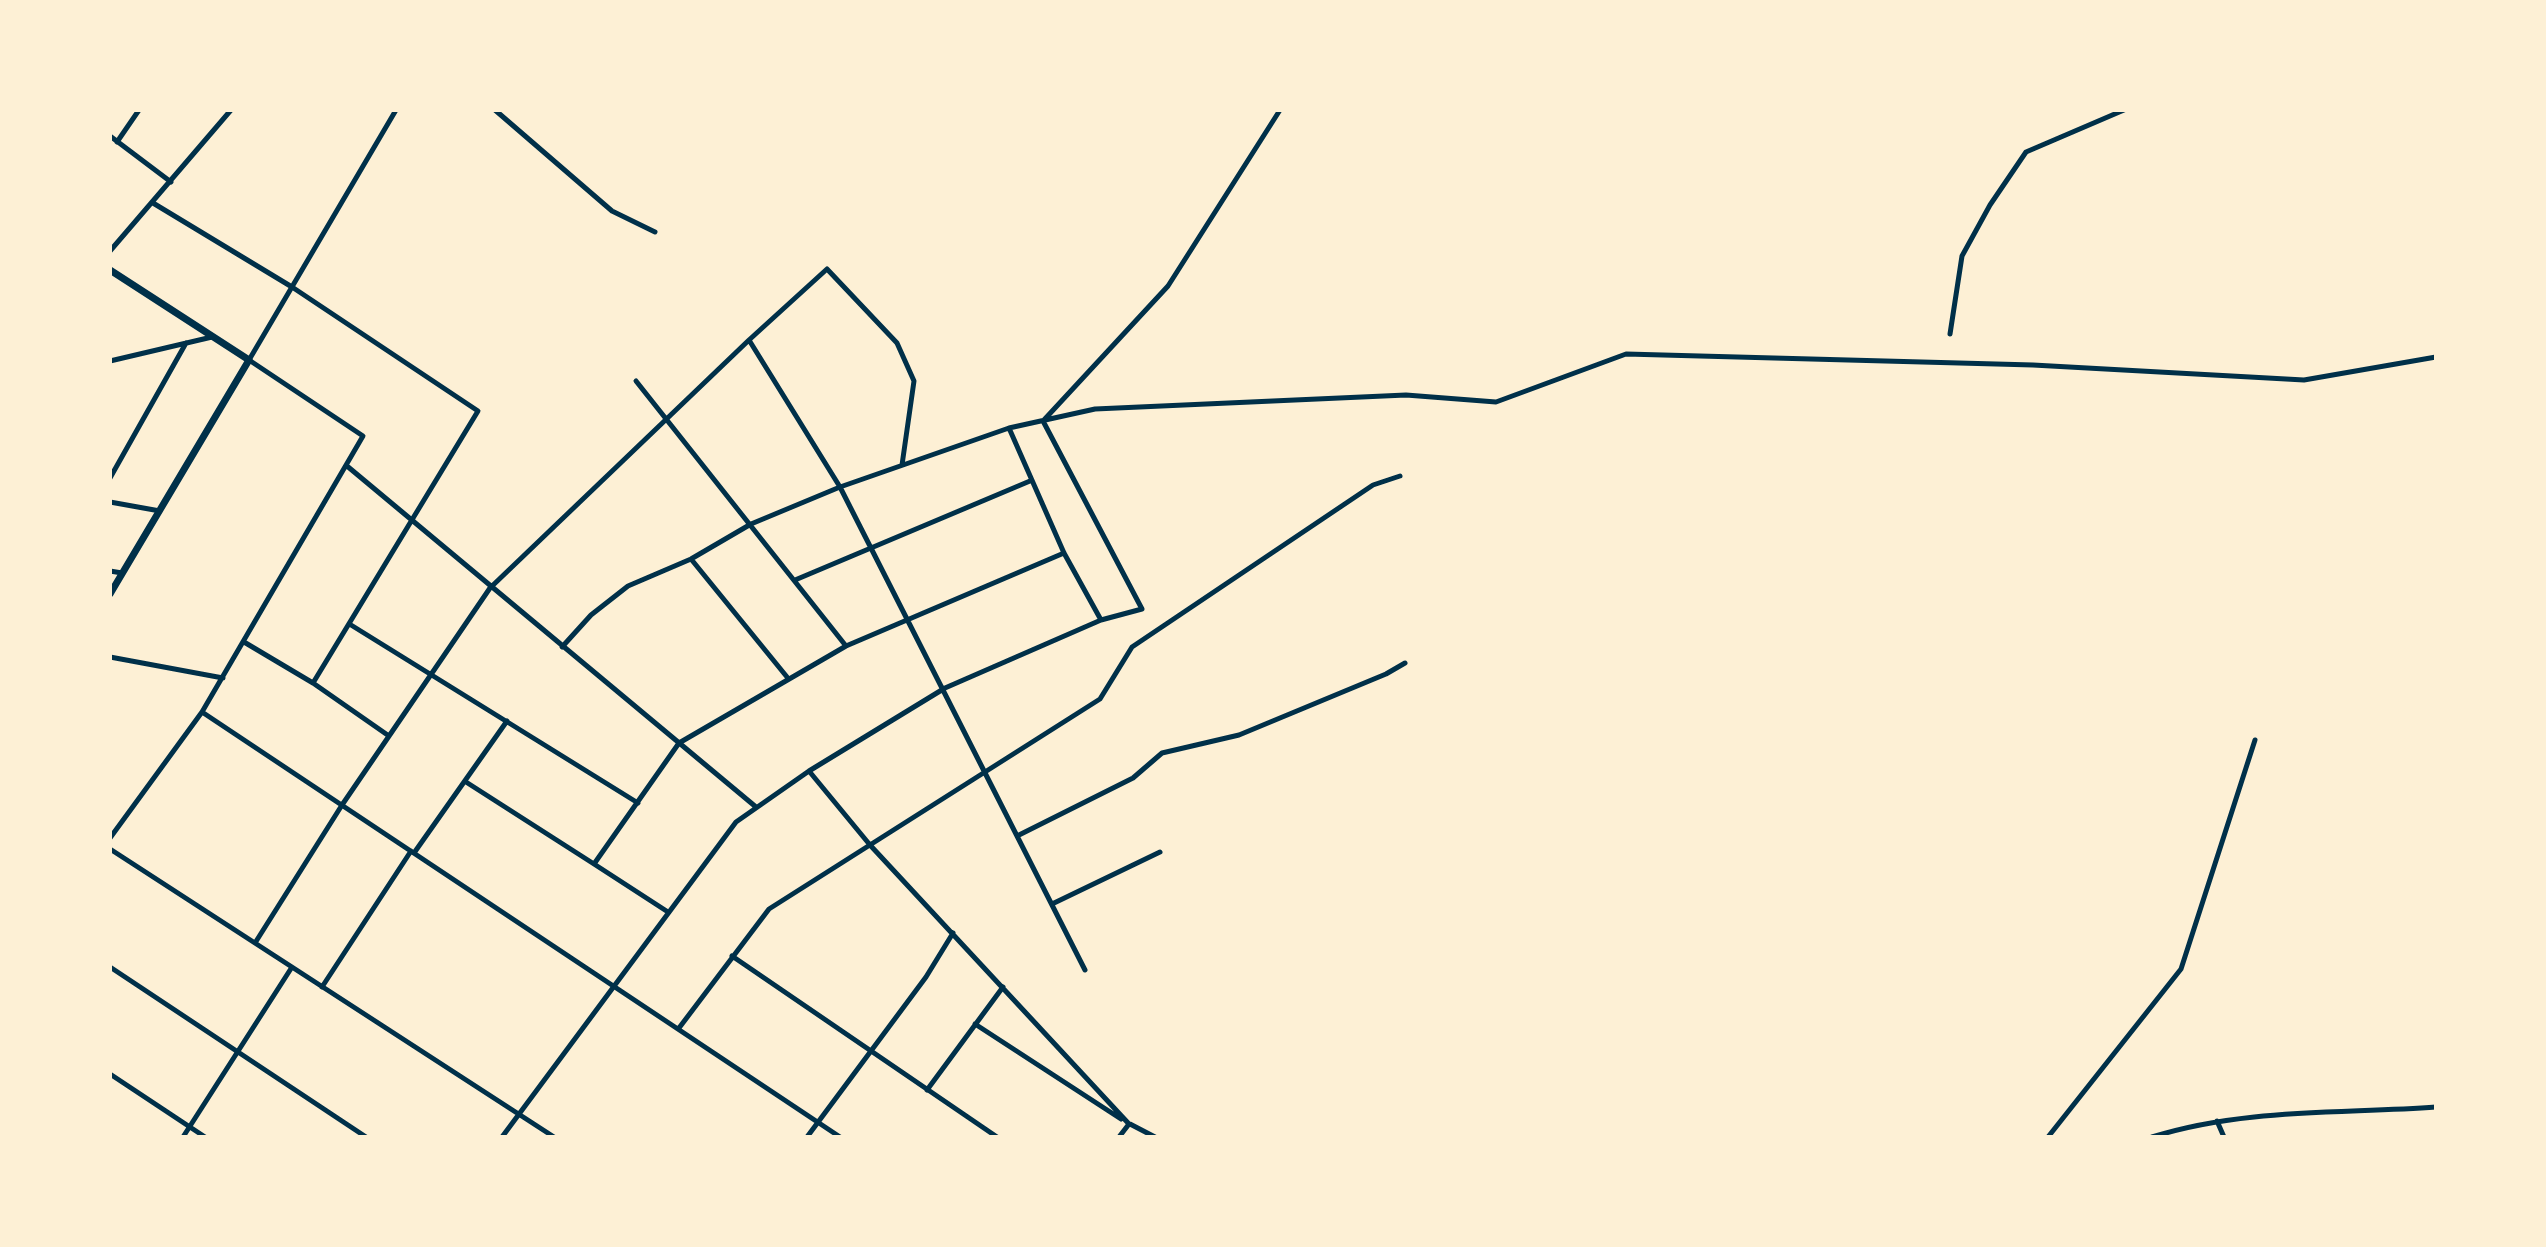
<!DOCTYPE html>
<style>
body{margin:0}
#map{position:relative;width:2546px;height:1247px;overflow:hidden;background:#fdf0d5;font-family:Barlow,sans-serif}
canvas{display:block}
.frame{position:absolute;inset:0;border:112px solid #fdf0d5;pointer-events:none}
</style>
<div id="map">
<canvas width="2546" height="1247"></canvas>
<div class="frame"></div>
</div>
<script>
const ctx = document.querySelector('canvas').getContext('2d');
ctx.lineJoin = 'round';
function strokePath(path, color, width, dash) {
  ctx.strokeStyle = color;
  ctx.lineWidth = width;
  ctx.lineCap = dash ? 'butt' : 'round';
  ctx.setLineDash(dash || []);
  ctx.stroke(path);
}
strokePath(new Path2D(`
 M495 110 612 211 655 232
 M110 136 171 182
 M117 142 139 110
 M153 203 292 287 478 411 313 683
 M110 251 231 110
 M1950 334 1962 256 1990 205 2026 152 2124 110
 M110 361 212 337
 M636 381 846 646
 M1009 428 1064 553 1101 620
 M902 465 914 381 897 343 827 269 749 340 840 487 1085 970
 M347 466 756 807
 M110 478 186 343
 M110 502 160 511
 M691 559 787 677
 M110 571 122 573
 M795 580 1030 481
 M351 625 638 803
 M244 642 313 683 389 736
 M562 647 591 615 628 586 691 559 751 524 840 487 1009 428 1095 409 1406 395 1496 402 1626 354 2033 365 2304 380 2436 357
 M110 657 223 678
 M202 712 840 1137
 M809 771 870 845 1129 1124
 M466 782 594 864
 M1017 836 1133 778 1162 753 1239 735 1386 674 1405 663
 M110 838 202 712 363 436 249 360 396 110
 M110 849 554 1137
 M414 853 507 721
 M1052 904 1160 852
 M668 912 594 864 679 743 846 646 1064 553
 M255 943 342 805 490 588 749 340
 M732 956 997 1137
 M110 967 366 1137
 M322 987 411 851
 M975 1024 1121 1119
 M679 1028 769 909 1100 699 1132 647 1373 485 1400 476
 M110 1074 205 1137
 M927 1090 1003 987
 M2217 1121 2224 1137
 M1130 1124 1155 1137
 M183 1137 292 967
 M502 1137 736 822 809 771 945 688 1101 620 1142 609 1043 421 1168 286 1280 110
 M807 1137 926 977 953 933
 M1119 1137 1129 1124
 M2048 1137 2181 969 2255 740
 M2152 1137C2244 1108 2341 1114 2436 1107`), '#003049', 5);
strokePath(new Path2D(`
 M110 270 249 360 110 594`), '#003049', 7);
</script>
